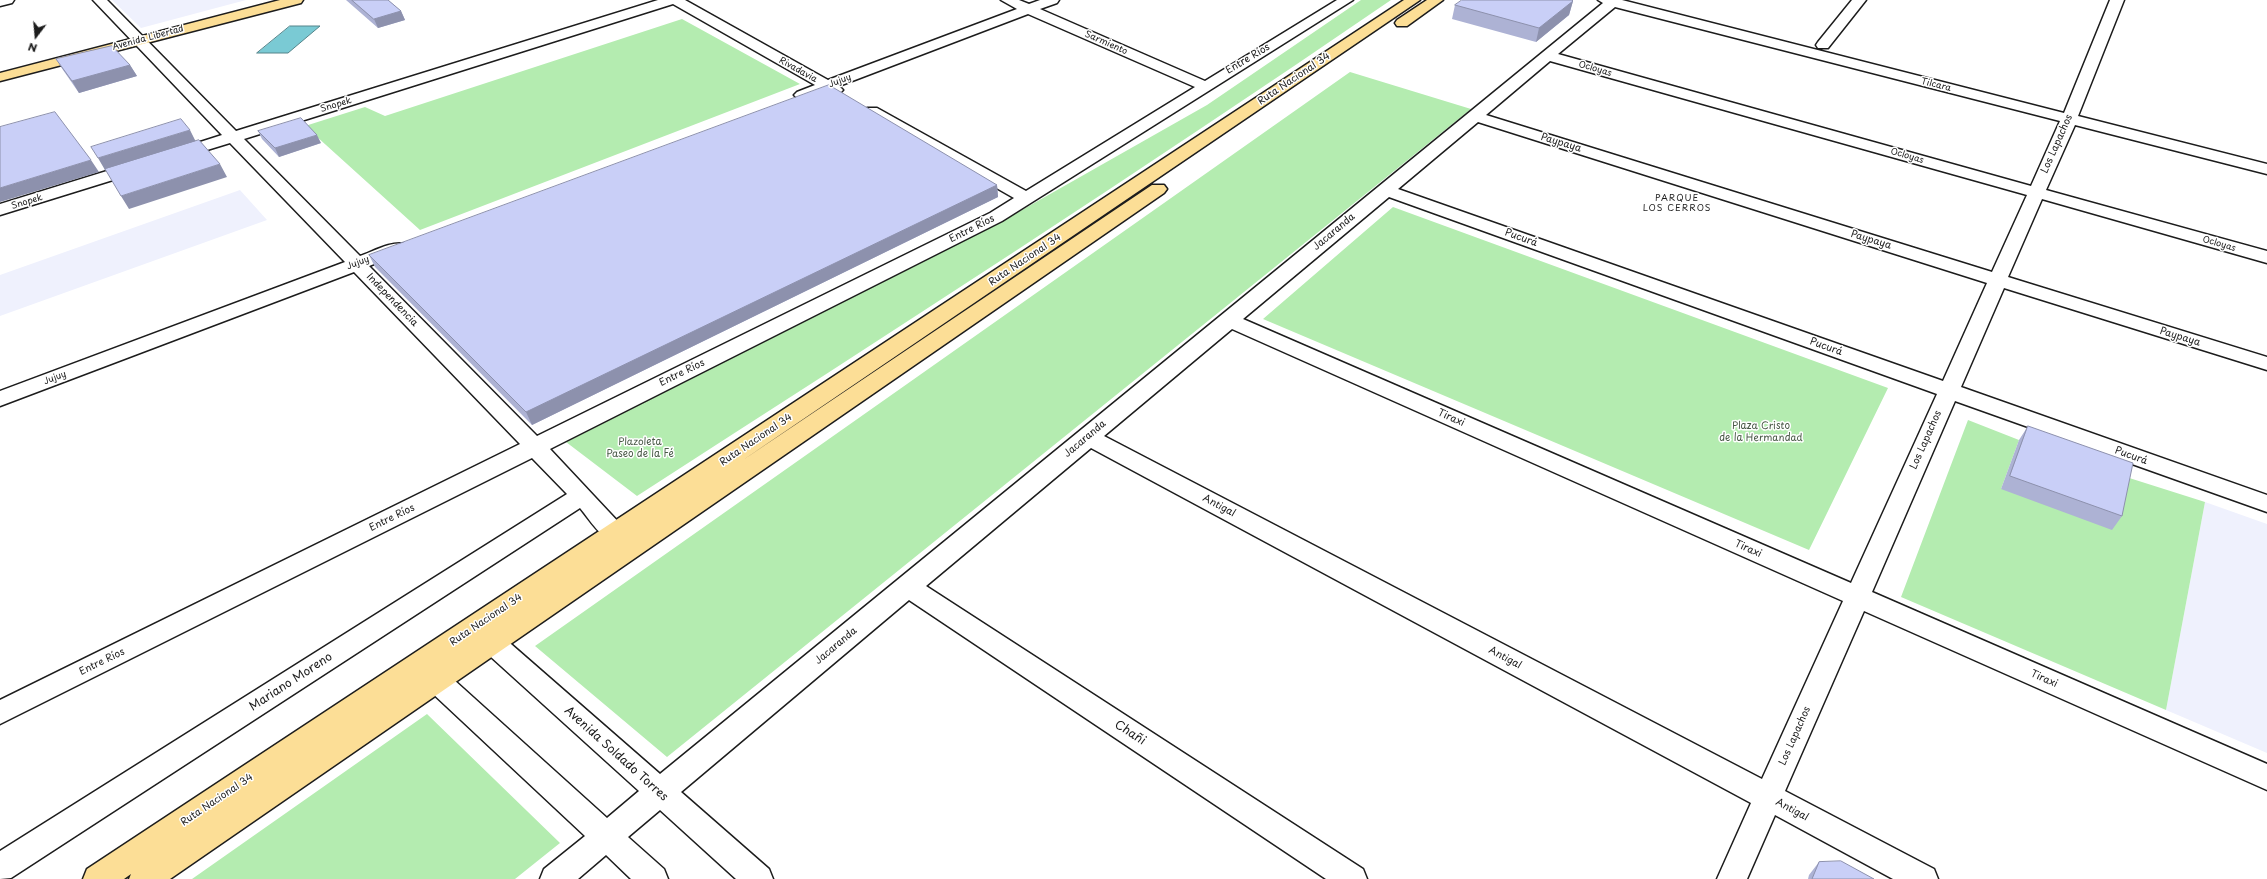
<!DOCTYPE html>
<meta charset="utf-8">
<style>
body{margin:0}
#map{position:relative;width:2267px;height:879px;overflow:hidden;background:#fff;font-family:"Playpen Sans",sans-serif}
canvas{display:block}
.north{position:absolute;left:16px;top:16px;width:40px;height:40px;-webkit-text-stroke:3px #fff;paint-order:stroke;rotate:196deg;font-size:11px;font-weight:700;line-height:16px;text-align:center;color:#1c1c1c}
.north::after{content:'';display:block;margin:auto;width:14px;height:18px;background:#1c1c1c;clip-path:polygon(50% 0,100% 100%,50% 72%,0 100%)}
</style>
<div id="map">
<canvas width="2267" height="879"></canvas>
<div class="north">N</div>
</div>
<script>
const ctx = document.querySelector('canvas').getContext('2d');
ctx.lineJoin = 'round';
function paint(path, color) {
  ctx.fillStyle = color;
  ctx.fill(path, 'evenodd');
}
function strokePath(path, color, width, dash) {
  ctx.strokeStyle = color;
  ctx.lineWidth = width;
  ctx.lineCap = dash ? 'butt' : 'round';
  ctx.setLineDash(dash || []);
  ctx.stroke(path);
}
function drawText(font, color, halo, rows, align = 'center') {
  ctx.font = font + ' "Playpen Sans",sans-serif';
  ctx.lineWidth = 3;
  ctx.setLineDash([]);
  ctx.textBaseline = 'middle';
  ctx.strokeStyle = halo;
  ctx.fillStyle = color;
  for (const [text, x, y, turn = 0] of rows) {
    ctx.save();
    ctx.translate(x, y);
    ctx.rotate((+turn || 0) * Math.PI / 180);
    ctx.textAlign = isNaN(turn) ? turn : align;
    if (halo) ctx.strokeText(text, 0, 0);
    ctx.fillText(text, 0, 0);
    ctx.restore();
  }
}
paint(new Path2D(`
 M112 0H246L141 28Z
 M240 190 267 220 0 316V275Z
 M2205 502 2267 524V753L2166 710Z`), '#eff1fd');
paint(new Path2D(`
 M1361 0H1391C1143 170 890 333 637 496L566 442 999 223 1207 105Z
 M682 19 800 84 420 230 305 126 365 107 385 116Z
 M1350 72 1471 109 667 757 535 646Z
 M1393 207 1888 388 1809 550 1263 319Z
 M1968 420 2019 440 2001 489 2123 476 2205 502 2166 710 1901 597Z
 M427 714 560 843 515 879H192Z`), '#b4ecb0');
const water = new Path2D(`
 M290 26H320L288 53H257Z`);
paint(water, '#7acad4');
strokePath(water, '#54848a', 1);
const minor = new Path2D(`
 M0 0H14L12 3 0 6Z
 M93 0H107L236 131 658 0H685L828 80 1017 9 1001 0H1019L1029 4 1040 0H1059L1057 3 1040 9 1205 81 1337 0H1353L1002 221 550 449 624 528 628 534 624 540C604 546 592 522 580 508L11 878 0 879V851L567 494 532 458 0 724V700L520 444 354 272 0 406V391L345 262 230 143 181 158H169L167 155 169 152 222 135ZM673 4 815 85 797 92 794 95 797 98 802 100 826 91 835 95 840 93 843 90 839 86 1028 14 1195 87 1026 191 877 108H867L864 111 867 114 1014 198 990 213 537 436 369 266 405 252 408 248 405 244C391 241 374 251 360 256L244 139Z
 M1598 0H1622L2064 113 2110 0H2124L2078 116 2267 164V174L2075 125 2046 190 2267 251V263L2042 199 2008 277 2267 357V370L2004 288 1961 387 2267 495V512L1955 401 1872 592 2267 764V790L1864 611 1785 791 1934 869 1938 879H1893L1775 815 1747 879H1717L1751 803 1091 448 926 586 1363 869 1367 879H1326L909 600 681 792 769 869 773 879H736L660 810 628 837 664 869 668 879H631L606 855 578 879H540L544 869 585 836 415 677 411 669 415 661 424 658 433 661 607 818 639 791 470 638 466 631 470 624 479 621 488 624 660 774 1603 3ZM1615 7 2060 121 2031 186 1558 54ZM1550 61 2027 195 1992 272 1486 115ZM1478 122 1987 283 1943 381 1398 189ZM1389 197 1937 394 1851 583 1243 319ZM1232 329 1843 601 1762 779 1104 436Z
 M1852 0H1866L1828 48H1818L1816 45 1818 42Z
 M136 162 142 163 144 167 142 171 0 215V204Z`);
const major = new Path2D(`
 M280 0H303L301 3 0 81V73Z`);
const highway = new Path2D(`
 M1404 0H1420L740 462 1152 185H1164L1167 189 1164 193 170 879H129L131 874 124 879H83L87 869Z
 M1427 0H1443L1407 26H1397L1395 23 1397 20Z`);
strokePath(minor, '#1c1c1c', 3);
strokePath(major, '#1c1c1c', 3);
strokePath(highway, '#1c1c1c', 3);
paint(minor, '#fff');
paint(major, '#fcde96');
paint(highway, '#fcde96');
paint(new Path2D(`
 M346 0H388L401 11 405 20 378 28Z
 M1573 1 1569 15 1536 42 1452 19 1455 5Z
 M56 59 130 65 137 76 79 93 63 70Z
 M258 131 321 143 279 157 262 139Z
 M997 185 998 197 532 425 375 267 369 255Z
 M2028 426 2122 516 2112 530 2001 489 2019 440Z
 M1819 862 1874 879H1808L1809 875Z`), '#adb2d4');
paint(new Path2D(`
 M1573 1 1569 15 1536 42 1539 28Z
 M401 11 405 20 378 28 374 19Z
 M130 65 137 76 79 93 72 81Z
 M190 130 196 142 105 170 98 158Z
 M317 135 321 143 279 157 275 148Z
 M91 160 99 172 0 202V188Z
 M220 164 227 177 129 209 121 196Z
 M997 185 998 197 532 425 526 412Z`), '#8d91ad');
const building = new Path2D(`
 M352 0H388L401 11 374 19Z
 M1462 0H1572L1573 1 1539 28 1455 5Z
 M112 46 130 65 72 81 56 59Z
 M829 85 997 185 526 412 369 255Z
 M55 112 91 160 0 188V127Z
 M301 118 317 135 275 148 258 131Z
 M181 119 190 130 98 158 91 147Z
 M199 140 220 164 121 196 105 169Z
 M2028 426 2133 463 2122 516 2010 476Z
 M1841 861 1874 879H1812L1819 862Z`);
paint(building, '#c9cff7');
strokePath(building, '#8d91ad', 1);
drawText('9px', '#1c1c1c', '#fff', [
 ["Avenida Libertad",148,38,-15],
 ["Sarmiento",1106,43,24],
 ["Ocloyas",1595,69,16],
 ["Rivadavia",798,70,29],
 ["Jujuy",840,81,-21],
 ["Tilcara",1936,85,14],
 ["Snopek",336,105,-17],
 ["Ocloyas",1907,156,16],
 ["Snopek",27,202,-17],
 ["Ocloyas",2219,244,16],
 ["Jujuy",358,263,-21],
 ["Jujuy",55,378,-21]
]);
ctx.letterSpacing = '1px';
drawText('9px', '#1c1c1c', '#fff', [
 ["PARQUE",1677,199],
 ["LOS CERROS",1677,209]
]);
ctx.letterSpacing = '0px';
drawText('10px', '#1c1c1c', '#fff', [
 ["Entre Ríos",1248,59,-31],
 ["Ruta Nacional 34",1294,79,-34],
 ["Paypaya",1561,143,17],
 ["Los Lapachos",2057,144,-66],
 ["Entre Ríos",972,229,-27],
 ["Jacaranda",1334,232,-40],
 ["Pucurá",1521,238,20],
 ["Paypaya",1871,240,17],
 ["Ruta Nacional 34",1025,260,-34],
 ["Independencia",392,300,46],
 ["Paypaya",2180,337,17],
 ["Pucurá",1826,347,20],
 ["Entre Ríos",682,373,-26],
 ["Tiraxi",1451,418,24],
 ["Jacaranda",1085,439,-40],
 ["Ruta Nacional 34",756,440,-34],
 ["Los Lapachos",1926,440,-66],
 ["Pucurá",2131,456,20],
 ["Antigal",1219,506,28],
 ["Entre Ríos",392,518,-26],
 ["Tiraxi",1748,549,24],
 ["Ruta Nacional 34",486,620,-34],
 ["Jacaranda",836,646,-40],
 ["Antigal",1505,658,28],
 ["Entre Ríos",102,662,-26],
 ["Tiraxi",2044,679,24],
 ["Los Lapachos",1795,736,-66],
 ["Ruta Nacional 34",217,800,-34],
 ["Antigal",1792,810,28]
]);
drawText('10px', '#4a5a48', '#fff', [
 ["Plaza Cristo",1761,426],
 ["de la Hermandad",1761,438],
 ["Plazoleta",640,442],
 ["Paseo de la Fé",640,454]
]);
drawText('12px', '#1c1c1c', '#fff', [
 ["Mariano Moreno",291,682,-33],
 ["Chañi",1130,733,33],
 ["Avenida Soldado Torres",616,754,42]
]);
</script>
